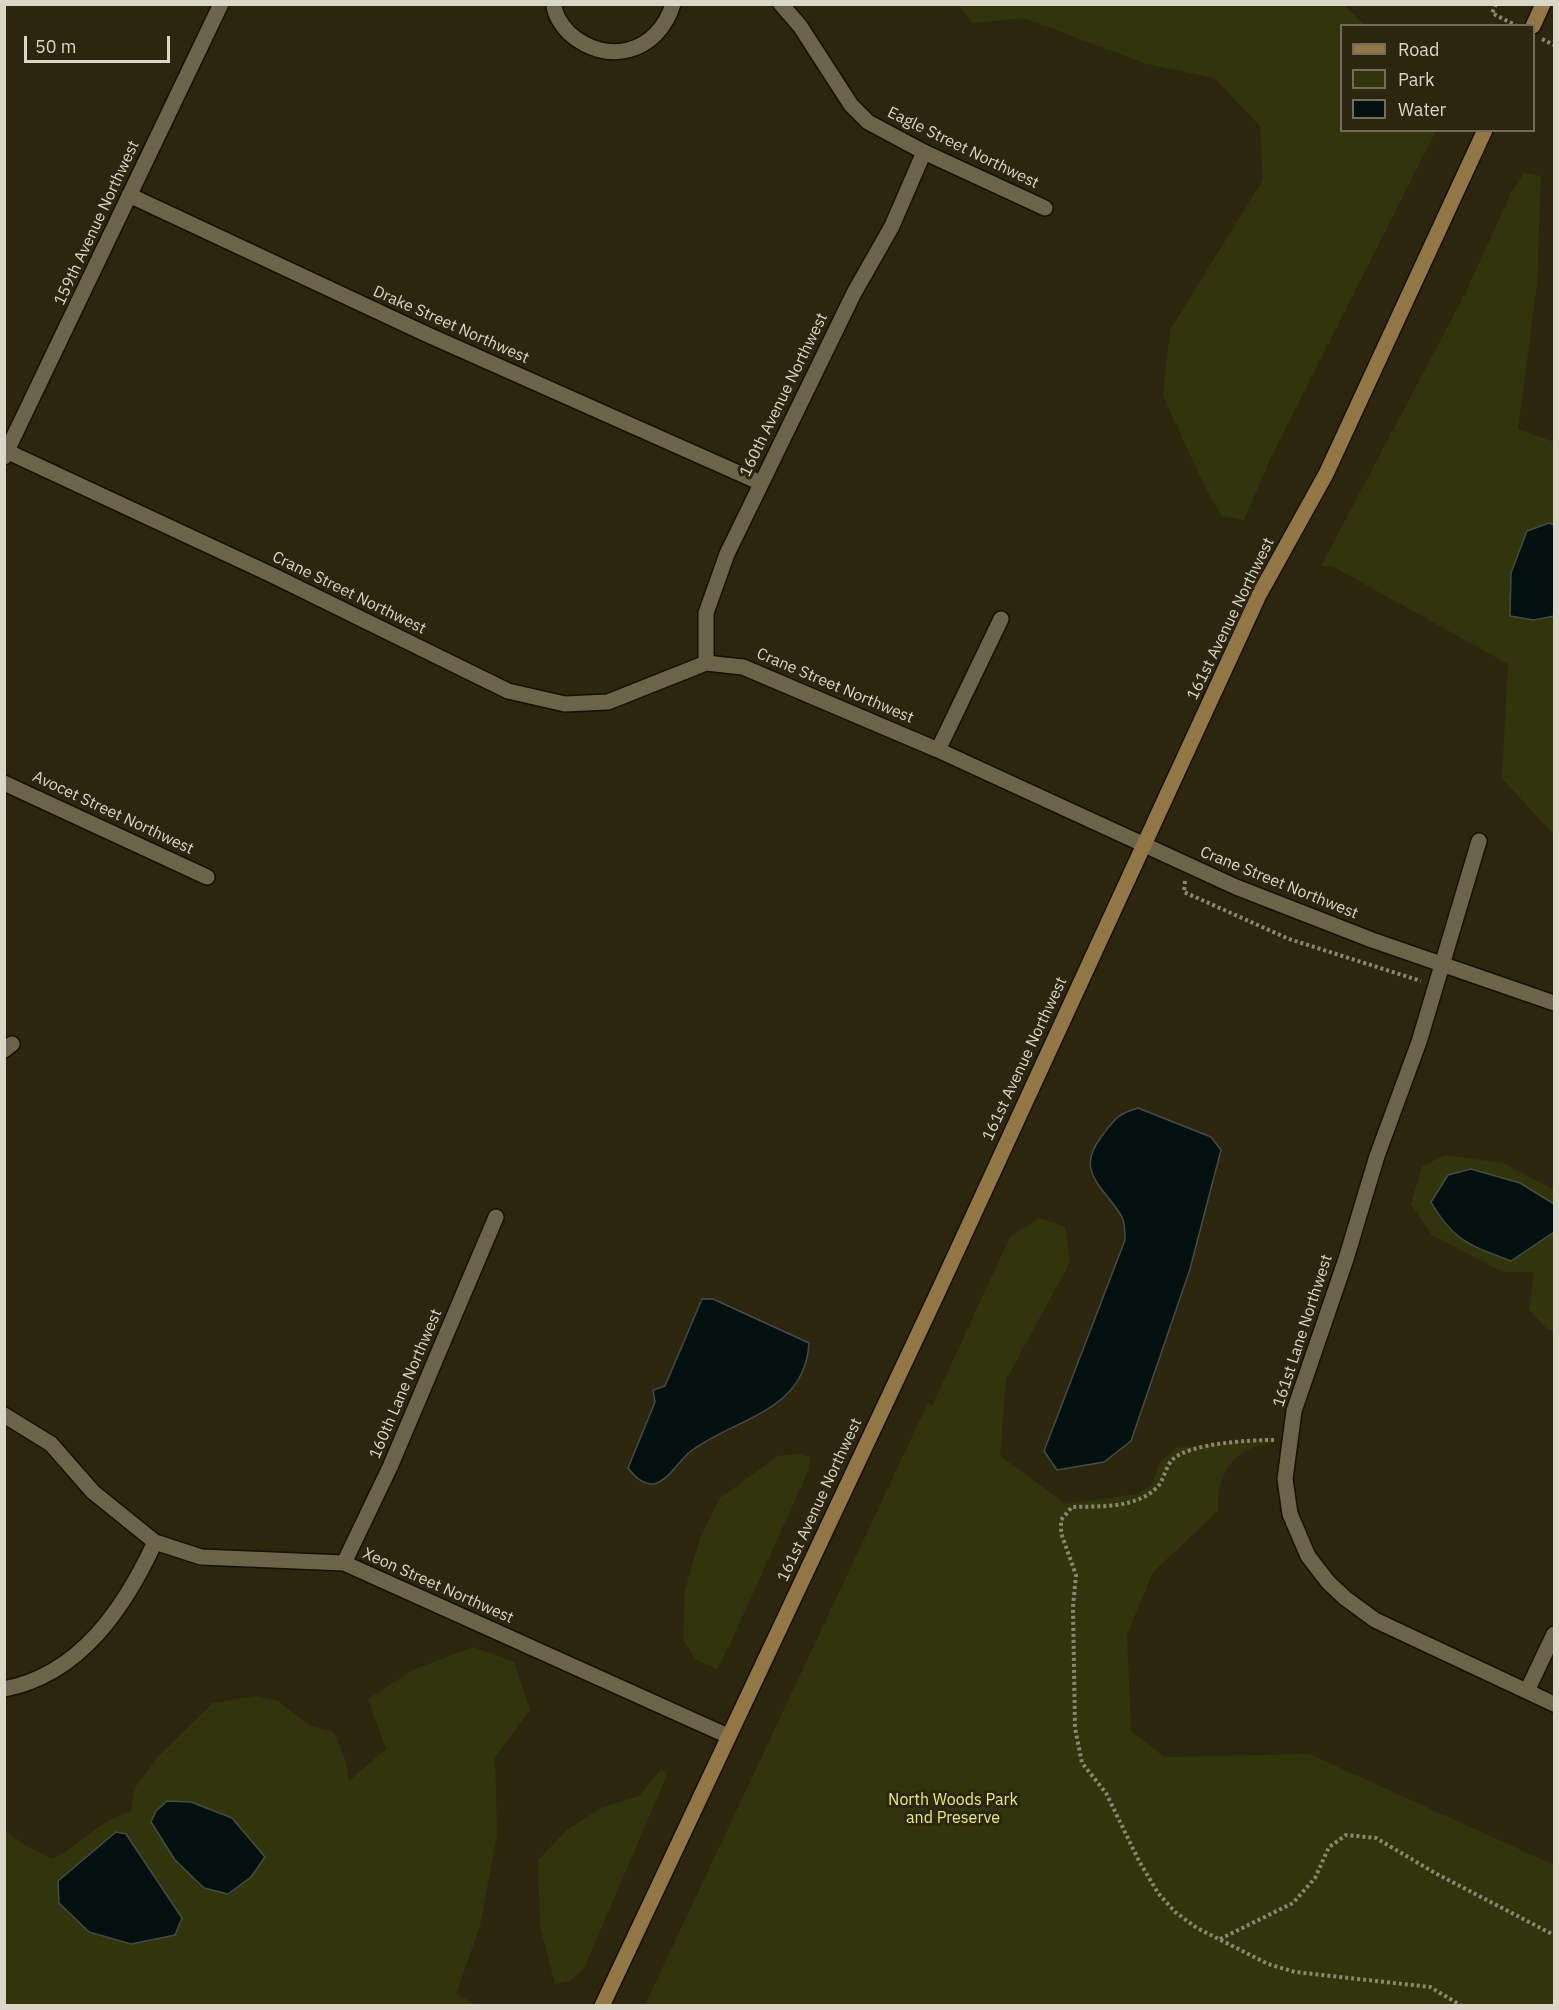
<!DOCTYPE html>
<style>
body{margin:0}
#map{position:relative;width:1559px;height:2010px;overflow:hidden;background:#2d260f;font-family:"IBM Plex Sans",sans-serif}
canvas{display:block}
.frame{position:absolute;inset:0;border:6px solid #dad7c8;pointer-events:none}
.legend{position:absolute;left:1340px;top:24px;width:195px;height:108px;box-sizing:border-box;background:#2d260f;border:2px solid #726d59;margin:0;padding:8px 10px;list-style:none;font-size:18px;color:#dad7c8}
.legend li{display:flex;align-items:center;gap:12px;height:30px}
.legend b{width:30px;border:2px solid #726d59}
.scale{position:absolute;left:24px;top:36px;width:146px;height:27px;box-sizing:border-box;border:3px solid #dad7c8;border-top:0;padding-left:8px;font-size:18px;line-height:21px;white-space:nowrap;color:#dad7c8;-webkit-text-stroke:4px #2d260f;paint-order:stroke}
</style>
<div id="map">
<canvas width="1559" height="2010"></canvas>
<div class="frame"></div>
<ul class="legend">
<li><b style="height:8px;background:#927646"></b>Road</li>
<li><b style="height:16px;background:#32350b"></b>Park</li>
<li><b style="height:16px;background:#031010"></b>Water</li>
</ul>
<div class="scale">50 m</div>
</div>
<script>
const ctx = document.querySelector('canvas').getContext('2d');
ctx.lineJoin = 'round';
function paint(path, color) {
  ctx.fillStyle = color;
  ctx.fill(path, 'evenodd');
}
function strokePath(path, color, width, dash) {
  ctx.strokeStyle = color;
  ctx.lineWidth = width;
  ctx.lineCap = dash ? 'butt' : 'round';
  ctx.setLineDash(dash || []);
  ctx.stroke(path);
}
function drawText(font, color, halo, rows, align = 'center') {
  ctx.font = font + ' "IBM Plex Sans",sans-serif';
  ctx.lineWidth = 6;
  ctx.setLineDash([]);
  ctx.textBaseline = 'middle';
  ctx.strokeStyle = halo;
  ctx.fillStyle = color;
  for (const [text, x, y, turn = 0] of rows) {
    ctx.save();
    ctx.translate(x, y);
    ctx.rotate((+turn || 0) * Math.PI / 180);
    ctx.textAlign = isNaN(turn) ? turn : align;
    if (halo) ctx.strokeText(text, 0, 0);
    ctx.fillText(text, 0, 0);
    ctx.restore();
  }
}
paint(new Path2D(`
 M958 5H1344L1365 25 1342 26V130L1436 131 1272 455 1244 520 1222 516 1208 493 1163 396 1170 330 1263 180 1260 126 1214 78 1147 64 1024 18 972 23Z
 M1524 173 1541 176 1537 284 1518 429 1554 442V835L1502 778 1508 664 1334 567 1321 566 1466 292 1512 191Z
 M1445 1155 1503 1163 1554 1190V1331L1547 1329 1529 1309 1534 1272H1503L1432 1235 1411 1204 1422 1167Z
 M1040 1218 1065 1227 1070 1262 1006 1380 1000 1456 1066 1504 1137 1494 1151 1486 1161 1461 1176 1448 1273 1437V1443C1233 1447 1217 1473 1218 1511L1153 1572 1127 1634 1131 1731 1164 1757 1309 1754 1554 1865V2005H645L928 1403 932 1406 1010 1237Z
 M797 1454 810 1457 809 1469 730 1644 717 1669 695 1659 683 1639 685 1590 700 1538 720 1498 778 1456Z
 M473 1647 514 1662 530 1710 495 1757 497 1835 480 1926 456 1994 477 2005H5L4 1830 28 1847 53 1859C80 1845 102 1818 131 1812L134 1789 158 1757 213 1703 256 1696 278 1701 310 1726 334 1732 345 1759 349 1781 386 1749 368 1699 415 1669Z
 M662 1768 667 1775 584 1968 570 1981 555 1984 540 1926 538 1860 567 1830 601 1808 639 1796Z`), '#32350b');
const water = new Path2D(`
 M1549 523 1554 525V616L1534 620 1510 616 1511 573 1527 531Z
 M1138 1108 1211 1137 1221 1150 1190 1269 1131 1441 1104 1462 1057 1470 1044 1451 1125 1240C1125 1233 1125 1223 1122 1217 1105 1187 1073 1173 1102 1136 1115 1119 1117 1114 1138 1108Z
 M1471 1169 1520 1183 1554 1204V1232L1511 1261C1470 1245 1454 1242 1431 1202L1448 1175Z
 M702 1299H713L809 1343C805 1412 737 1417 691 1451 680 1459 668 1481 654 1484 643 1485 634 1476 628 1468L655 1402 653 1390 665 1386Z
 M167 1801 191 1802 232 1818 265 1857 251 1877 228 1894 204 1888 175 1860 151 1822 156 1811Z
 M116 1832 126 1834 182 1918 175 1935 131 1944 89 1932 59 1903 58 1881Z`);
paint(water, '#031010');
strokePath(water, '#444c47', 1.5);
const street = new Path2D(`
 M554 4C554 14 562 26 569 33 607 67 658 53 673 4
 M781 4 800 26 851 105 868 122 924 152 1045 208
 M129 195 426 334 761 483
 M4 450 270 574 508 691 565 704 608 702 706 663 743 667 938 750 1236 887 1372 940 1554 1003
 M4 457 221 4
 M706 663V613L727 554 854 293 892 226 924 152
 M938 750 1001 619
 M4 783 207 877
 M1479 841 1419 1042 1377 1156 1346 1259 1294 1411 1285 1479 1290 1514 1308 1556 1328 1582 1345 1598 1375 1620 1554 1704
 M4 1050 12 1044
 M4 1415 51 1444 93 1492 155 1542
 M344 1563 390 1467 496 1217
 M4 1689C80 1675 125 1607 155 1542L201 1557 344 1563 728 1736
 M1527 1691 1554 1634`);
const secondary = new Path2D(`
 M1533 26 1543 4
 M602 2006 938 1292 1259 595 1326 474 1485 130`);
strokePath(street, '#150f00', 18);
strokePath(secondary, '#150f00', 18);
strokePath(new Path2D(`
 M1496 4 1492 13 1517 26
 M1542 39 1554 45
 M1185 881 1184 892 1289 939 1421 981
 M1274 1440C1250 1440 1189 1443 1172 1460 1166 1467 1164 1478 1159 1485 1139 1509 1100 1506 1072 1507L1061 1520V1533L1076 1575 1073 1607 1075 1728 1082 1763 1106 1793 1139 1861 1158 1893 1175 1912 1197 1928 1268 1964 1295 1972 1430 1987 1462 2006
 M1220 1939 1293 1903 1315 1878 1329 1847 1346 1835 1376 1838 1435 1873 1554 1935`), '#8b8673', 4, [3, 3]);
strokePath(street, '#6b644b', 15);
strokePath(secondary, '#927646', 15);
drawText('16px', '#dad7c8', '#2d260f', [
 ["Eagle Street Northwest",963,148,26],
 ["159th Avenue Northwest",97,223,-65],
 ["Drake Street Northwest",451,325,24],
 ["160th Avenue Northwest",784,395,-64],
 ["Crane Street Northwest",349,593,26],
 ["161st Avenue Northwest",1231,619,-64],
 ["Crane Street Northwest",835,686,23],
 ["Avocet Street Northwest",113,813,25],
 ["Crane Street Northwest",1279,883,22],
 ["161st Avenue Northwest",1025,1059,-65],
 ["161st Lane Northwest",1303,1331,-72],
 ["160th Lane Northwest",406,1384,-67],
 ["161st Avenue Northwest",820,1500,-65],
 ["Xeon Street Northwest",438,1586,24]
]);
drawText('16px', '#e4ec7b', '#2d260f', [
 ["North Woods Park",953,1800],
 ["and Preserve",953,1818]
]);
</script>
